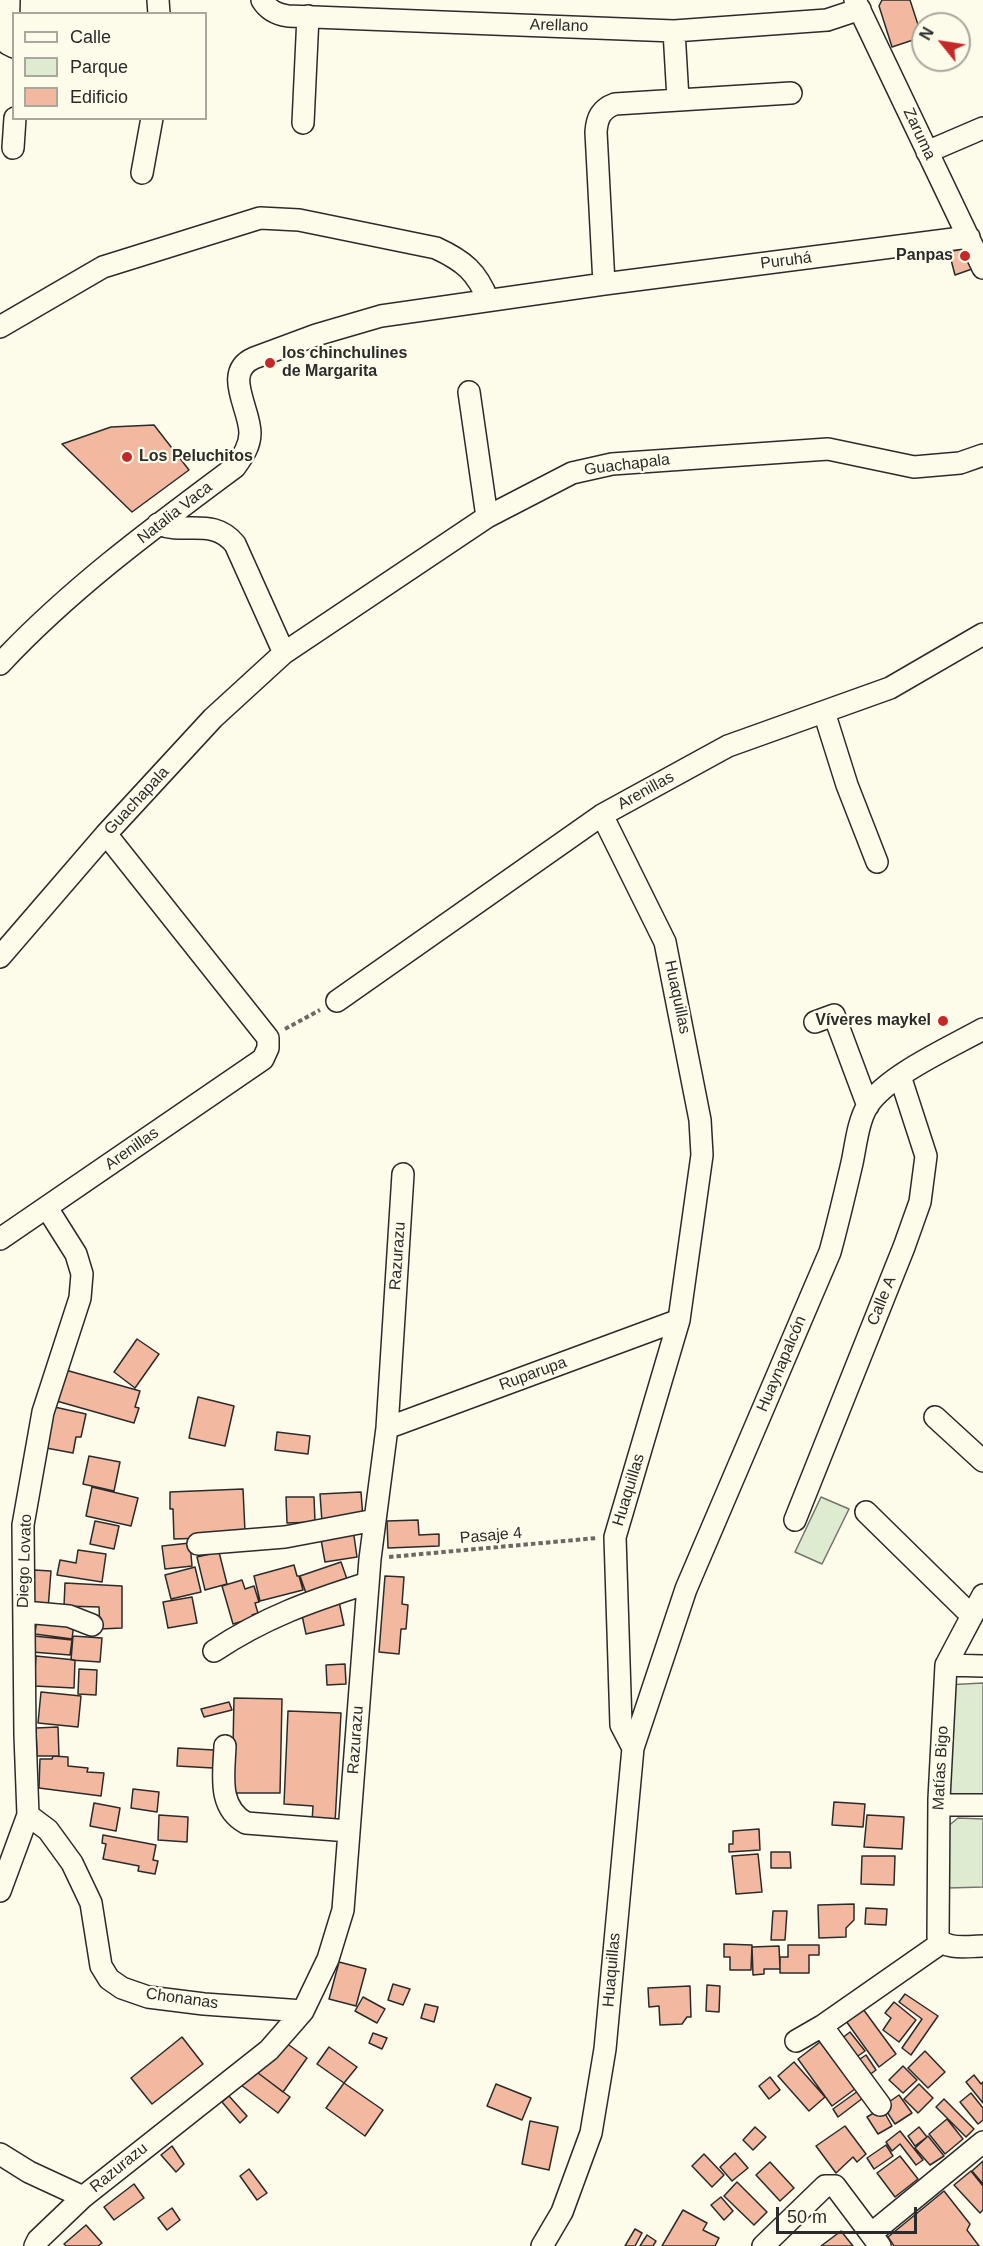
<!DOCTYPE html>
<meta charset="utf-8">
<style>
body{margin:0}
#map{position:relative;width:983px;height:2246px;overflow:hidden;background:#fdfbea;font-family:Arial,sans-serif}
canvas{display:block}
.legend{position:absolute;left:12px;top:12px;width:195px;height:108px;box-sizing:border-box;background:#fdfbea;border:2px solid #a9a89e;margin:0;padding:8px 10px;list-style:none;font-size:18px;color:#2b2b2b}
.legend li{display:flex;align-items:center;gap:12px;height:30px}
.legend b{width:30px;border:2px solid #a9a89e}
.north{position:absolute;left:911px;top:12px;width:60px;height:60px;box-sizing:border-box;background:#fdfbea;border:2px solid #a9a89e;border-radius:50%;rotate:300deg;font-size:16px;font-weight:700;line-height:24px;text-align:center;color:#2b2b2b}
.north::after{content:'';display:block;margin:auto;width:21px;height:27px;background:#c62828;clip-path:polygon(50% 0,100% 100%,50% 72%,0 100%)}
.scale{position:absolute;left:776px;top:2207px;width:141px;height:27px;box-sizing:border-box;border:3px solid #2b2b2b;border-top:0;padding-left:8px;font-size:18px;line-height:21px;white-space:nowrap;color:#2b2b2b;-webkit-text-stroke:4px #fdfbea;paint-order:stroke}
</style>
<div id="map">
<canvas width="983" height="2246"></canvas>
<ul class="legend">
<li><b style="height:8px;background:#fdfbea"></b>Calle</li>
<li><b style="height:16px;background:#deebd1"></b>Parque</li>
<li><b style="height:16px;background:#f2b8a0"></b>Edificio</li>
</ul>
<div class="north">N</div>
<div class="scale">50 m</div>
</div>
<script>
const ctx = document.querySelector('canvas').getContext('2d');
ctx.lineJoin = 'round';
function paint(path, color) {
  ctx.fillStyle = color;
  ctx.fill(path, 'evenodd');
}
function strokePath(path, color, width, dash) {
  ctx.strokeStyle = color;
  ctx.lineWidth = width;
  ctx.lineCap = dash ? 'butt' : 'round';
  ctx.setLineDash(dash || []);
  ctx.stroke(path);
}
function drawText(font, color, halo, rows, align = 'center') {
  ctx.font = font + ' Arial,sans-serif';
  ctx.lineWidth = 4.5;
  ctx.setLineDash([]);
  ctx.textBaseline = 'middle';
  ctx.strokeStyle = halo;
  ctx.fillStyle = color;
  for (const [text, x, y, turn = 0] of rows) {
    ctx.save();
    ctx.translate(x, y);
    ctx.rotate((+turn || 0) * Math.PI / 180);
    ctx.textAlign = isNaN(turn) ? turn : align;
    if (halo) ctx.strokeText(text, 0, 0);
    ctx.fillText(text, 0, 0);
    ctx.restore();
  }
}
const green = new Path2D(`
 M821 1497 849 1509 822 1564 795 1552Z
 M983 1683V1804L939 1799 945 1685Z
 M958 1818 983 1819V1887L948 1888 947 1827Z`);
paint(green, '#deebd1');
strokePath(green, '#74746e', 1.5);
const building = new Path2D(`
 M882 0H910L922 37 892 47 879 6Z
 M961 249 967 253 972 269 955 275 949 252Z
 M154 425 189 470 132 512 62 444 111 427Z
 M137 1339 159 1354 135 1388 114 1372Z
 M62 1369 140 1391 135 1407 139 1408 134 1423 53 1400Z
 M198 1397 234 1406 225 1446 189 1438Z
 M50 1406 86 1414 81 1437H76L73 1453 41 1447Z
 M277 1432 310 1436 308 1454 275 1450Z
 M89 1456 120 1462 114 1491 83 1484Z
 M92 1487 138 1498 131 1526 86 1516Z
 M243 1489 245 1532 203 1538 174 1539 173 1509H170V1492Z
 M361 1492 363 1519 322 1522 320 1494Z
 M286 1497H314L315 1522 287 1523Z
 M418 1520 419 1535 439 1534V1546L388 1548 387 1521Z
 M95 1521 119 1526 114 1549 90 1544Z
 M353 1529 357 1557 325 1562 320 1534Z
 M190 1543 192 1566 165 1569 162 1546Z
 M78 1550 106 1554 102 1582 57 1575 60 1560 76 1563Z
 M219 1552 227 1584 205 1590 197 1557Z
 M341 1562 348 1582 307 1596 300 1576Z
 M294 1565 297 1576H299L303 1590 260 1601 254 1576Z
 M195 1567 201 1592 171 1599 165 1575Z
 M34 1570 51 1571 48 1609 31 1608Z
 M385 1576 404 1577 402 1604 408 1605 406 1629H401L399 1654 379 1652Z
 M242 1580 245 1589 254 1586 259 1602 255 1603 258 1613 252 1615 253 1618 233 1624 222 1586Z
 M65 1583 122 1586V1628L100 1629 99 1607 64 1606Z
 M192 1597 197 1623 168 1628 163 1602Z
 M338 1597 344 1625 306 1634 300 1606Z
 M37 1618 74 1623 72 1639 35 1634Z
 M34 1636 72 1640 70 1655 32 1652Z
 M73 1636 102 1638 100 1662 71 1660Z
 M36 1656 75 1660 74 1688 34 1686Z
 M345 1664 346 1684 327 1685 326 1665Z
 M79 1669 97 1670 96 1695 78 1694Z
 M41 1692 81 1696 78 1727 38 1723Z
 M234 1698 282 1699 280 1793H232Z
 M229 1702 232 1710 204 1717 201 1709Z
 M288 1711 341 1713 335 1823 312 1822 313 1806 284 1804Z
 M58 1727 59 1756H37L36 1728Z
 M178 1748 214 1750 213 1768 177 1766Z
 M53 1756 68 1757V1766L88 1768 87 1772 104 1773 101 1796 39 1788 40 1759H52Z
 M133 1789 159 1792 157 1812 131 1808Z
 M834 1802 865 1804 863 1827 832 1825Z
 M94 1803 120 1808 116 1831 90 1826Z
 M159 1815 188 1817 187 1842 158 1840Z
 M867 1815 904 1817 902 1849 864 1847Z
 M759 1829 760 1850 729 1852V1844H733V1831Z
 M103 1835 156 1845 153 1860 158 1861 155 1874 138 1871 139 1866 103 1859 106 1844 102 1843Z
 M771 1852H790L791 1868H771Z
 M758 1854 762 1892 736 1894 732 1856Z
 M862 1856H895L894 1885 861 1884Z
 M854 1904V1920L846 1928V1937L819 1938 818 1905Z
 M866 1908 887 1909 886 1925 865 1924Z
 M773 1911H787L785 1940H771Z
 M724 1944 752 1945 751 1970H730V1957H724Z
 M788 1945H819V1955H809V1973H780V1957H788Z
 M779 1946 780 1969H764V1974L753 1975 752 1947Z
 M339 1962 366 1969 356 2006 329 1999Z
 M393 1984 410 1989 403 2005 388 2000Z
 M707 1985 720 1986 719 2012 706 2011Z
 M690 1986 691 2017H687L682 2024 660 2025 659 2006 649 2007 648 1988Z
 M905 1994 938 2016 911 2055 902 2048 922 2019 899 2002Z
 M363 1997 385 2009 377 2023 355 2011Z
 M894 2002 916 2020 899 2042 883 2030 891 2018 885 2013Z
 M425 2004 438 2007 434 2022 421 2018Z
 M863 2009 896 2054 879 2067 846 2021Z
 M850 2032 865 2051 851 2061 837 2042Z
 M373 2033 387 2038 382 2049 369 2043Z
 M182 2037 203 2064 152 2104 131 2078Z
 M282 2040 307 2058 283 2092 258 2073Z
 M820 2042 855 2089 832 2106 798 2059Z
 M329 2047 357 2067 344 2083 317 2064Z
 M925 2051 945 2072 928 2088 908 2068Z
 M866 2055 876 2070 864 2079 854 2063Z
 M794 2062 825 2097 809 2111 778 2076Z
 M903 2066 917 2080 903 2093 889 2080Z
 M252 2071 258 2073 290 2097 278 2113 241 2085Z
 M974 2075 981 2084 983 2082V2103L966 2082Z
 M770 2077 780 2090 769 2099 759 2086Z
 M344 2083 383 2110 365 2136 326 2108Z
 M496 2084 531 2098 522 2120 487 2106Z
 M919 2084 933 2098 918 2113 904 2099Z
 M858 2091 863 2098 838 2117 833 2109Z
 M971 2093 983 2108V2120L978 2124 960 2102Z
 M899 2095 912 2113 895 2124 883 2106Z
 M229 2096 247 2116 240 2123 222 2102Z
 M944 2099 974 2129 966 2137 936 2107Z
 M882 2108 892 2126 878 2134 867 2117Z
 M947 2119 963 2139 945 2154 929 2134Z
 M530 2121 558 2127 549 2170 522 2164Z
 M845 2126 866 2154 857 2162 853 2157 836 2173 816 2146Z
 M755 2127 766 2137 753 2150 743 2140Z
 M919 2127 927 2137 915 2146 908 2136Z
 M900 2131 923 2160 916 2165 900 2144 892 2151 886 2142Z
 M928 2136 944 2156 930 2165 915 2148Z
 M886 2145 893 2156 874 2169 867 2158Z
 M172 2146 184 2164 176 2172 161 2155Z
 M735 2153 748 2168 732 2181 720 2167Z
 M704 2154 724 2175 712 2187 692 2166Z
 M900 2156 918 2179 895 2197 877 2173Z
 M983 2161V2184L972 2171Z
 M770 2162 794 2188 780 2201 756 2175Z
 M249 2169 267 2193 257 2200 240 2176Z
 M971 2171 983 2186V2210L980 2213 954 2185Z
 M737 2182 767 2212 754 2225 724 2196Z
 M134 2184 144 2198 114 2220 104 2207Z
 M944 2191 970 2224 967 2230 979 2246H894L888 2237Z
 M721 2197 733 2211 724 2220 711 2205Z
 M172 2208 180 2220 167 2230 158 2218Z
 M683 2210 707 2223 703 2230 719 2238 715 2246H662Z
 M86 2225 102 2243 98 2246H66L64 2244Z
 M635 2229 642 2233 635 2246H625Z
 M841 2231 853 2246H821Z
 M647 2235 656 2241 653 2246H640Z`);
paint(building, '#f2b8a0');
strokePath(building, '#2b2b2b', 1.5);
const minor = new Path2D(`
 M9 0 8 44 14 47
 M158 0 159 14
 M262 0C268 10 276 14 288 16L674 31 827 20 860 9
 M855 0 983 268
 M674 31 678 99
 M303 123 308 16
 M13 148 15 118
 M927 152 983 128
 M142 173 152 118
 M604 284 596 132C597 118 601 109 615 104L791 93
 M0 327 103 267 260 218 299 220 436 248C464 261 477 272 488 300
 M469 392 487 517
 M158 524C186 535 213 517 235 544L284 653 487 517 572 473 612 464 828 449 914 467 960 463 983 455
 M0 664C70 589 153 528 235 467 243 456 250 446 250 433 250 408 222 372 254 358L316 335 381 316 604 284 969 237
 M824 712 847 785 877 862
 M0 957 106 834 213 718 284 653
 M337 1001 602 815 728 746 890 688 983 634
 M815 1022 834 1015 868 1106
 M0 1239 263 1059 268 1048V1038L106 834
 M935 1417 983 1461
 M387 1428 679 1320
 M866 1512 972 1616
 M795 1520 904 1247 920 1202 926 1156 900 1076
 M198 1544 285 1537 375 1520
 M983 1595 946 1665 939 1799 938 1937C945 1951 969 1946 983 1946
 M24 1612 69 1616 92 1625
 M214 1651C265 1617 311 1601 368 1583
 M946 1665 983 1666
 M225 1746C224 1774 217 1807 246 1823L349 1831
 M633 1748 686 1589 830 1252C838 1223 845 1193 852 1163 856 1144 858 1121 868 1105 888 1075 951 1047 983 1029
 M939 1805H983
 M28 1815 48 1830 72 1863 91 1903 101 1966 109 1979 122 1988 148 1997 204 2004 303 2011
 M0 1891 28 1815 25 1735 23 1525 43 1412 80 1298 82 1274 76 1254 47 1208
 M822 2026 880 2105
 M796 2041 822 2026 941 1943
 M0 2154 29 2172 83 2197
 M872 2233 983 2142
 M35 2246 38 2240 83 2197 269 2050 303 2011 328 1959 343 1910 370 1559 387 1428 403 1174
 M542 2246 562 2212 591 2133 605 2049 633 1748 621 1725 615 1537 679 1320 702 1155 700 1120 665 942 602 815
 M763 2246 825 2186H835L880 2246`);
strokePath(minor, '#2b2b2b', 24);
strokePath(new Path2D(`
 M285 1029 320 1010
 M389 1557 597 1538`), '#6a6964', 4, [4.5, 3]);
strokePath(minor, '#fdfbea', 21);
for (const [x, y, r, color] of [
 [965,256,6,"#c62828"],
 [270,363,6,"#c62828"],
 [127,457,6,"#c62828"],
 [943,1021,6,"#c62828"]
]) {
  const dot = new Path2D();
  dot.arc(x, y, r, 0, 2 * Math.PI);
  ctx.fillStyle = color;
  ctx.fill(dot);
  strokePath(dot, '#fdfbea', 2);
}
drawText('16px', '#2b2b2b', '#fdfbea', [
 ["Arellano",559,26,2],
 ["Zaruma",919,134,65],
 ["Puruhá",786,261,-7],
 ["Guachapala",627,465,-7],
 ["Natalia Vaca",175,513,-38],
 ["Arenillas",646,791,-29],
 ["Guachapala",137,801,-47],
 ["Huaquillas",677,997,78],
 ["Arenillas",132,1149,-35],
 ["Razurazu",398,1256,-86],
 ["Calle A",882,1301,-68],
 ["Huaynapalcón",782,1364,-67],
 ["Ruparupa",533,1374,-20],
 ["Huaquillas",629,1490,-73],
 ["Pasaje 4",491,1536,-5],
 ["Diego Lovato",25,1561,-88],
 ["Razurazu",356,1740,-86],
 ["Matías Bigo",941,1768,-87],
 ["Huaquillas",612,1970,-85],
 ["Chonanas",182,1999,8],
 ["Razurazu",119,2168,-39]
]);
drawText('bold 16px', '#2b2b2b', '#fdfbea', [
 ["Panpas",953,256],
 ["los chinchulines",282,354,"left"],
 ["de Margarita",282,372,"left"],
 ["Los Peluchitos",139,457,"left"],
 ["Víveres maykel",931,1021]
], 'right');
</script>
